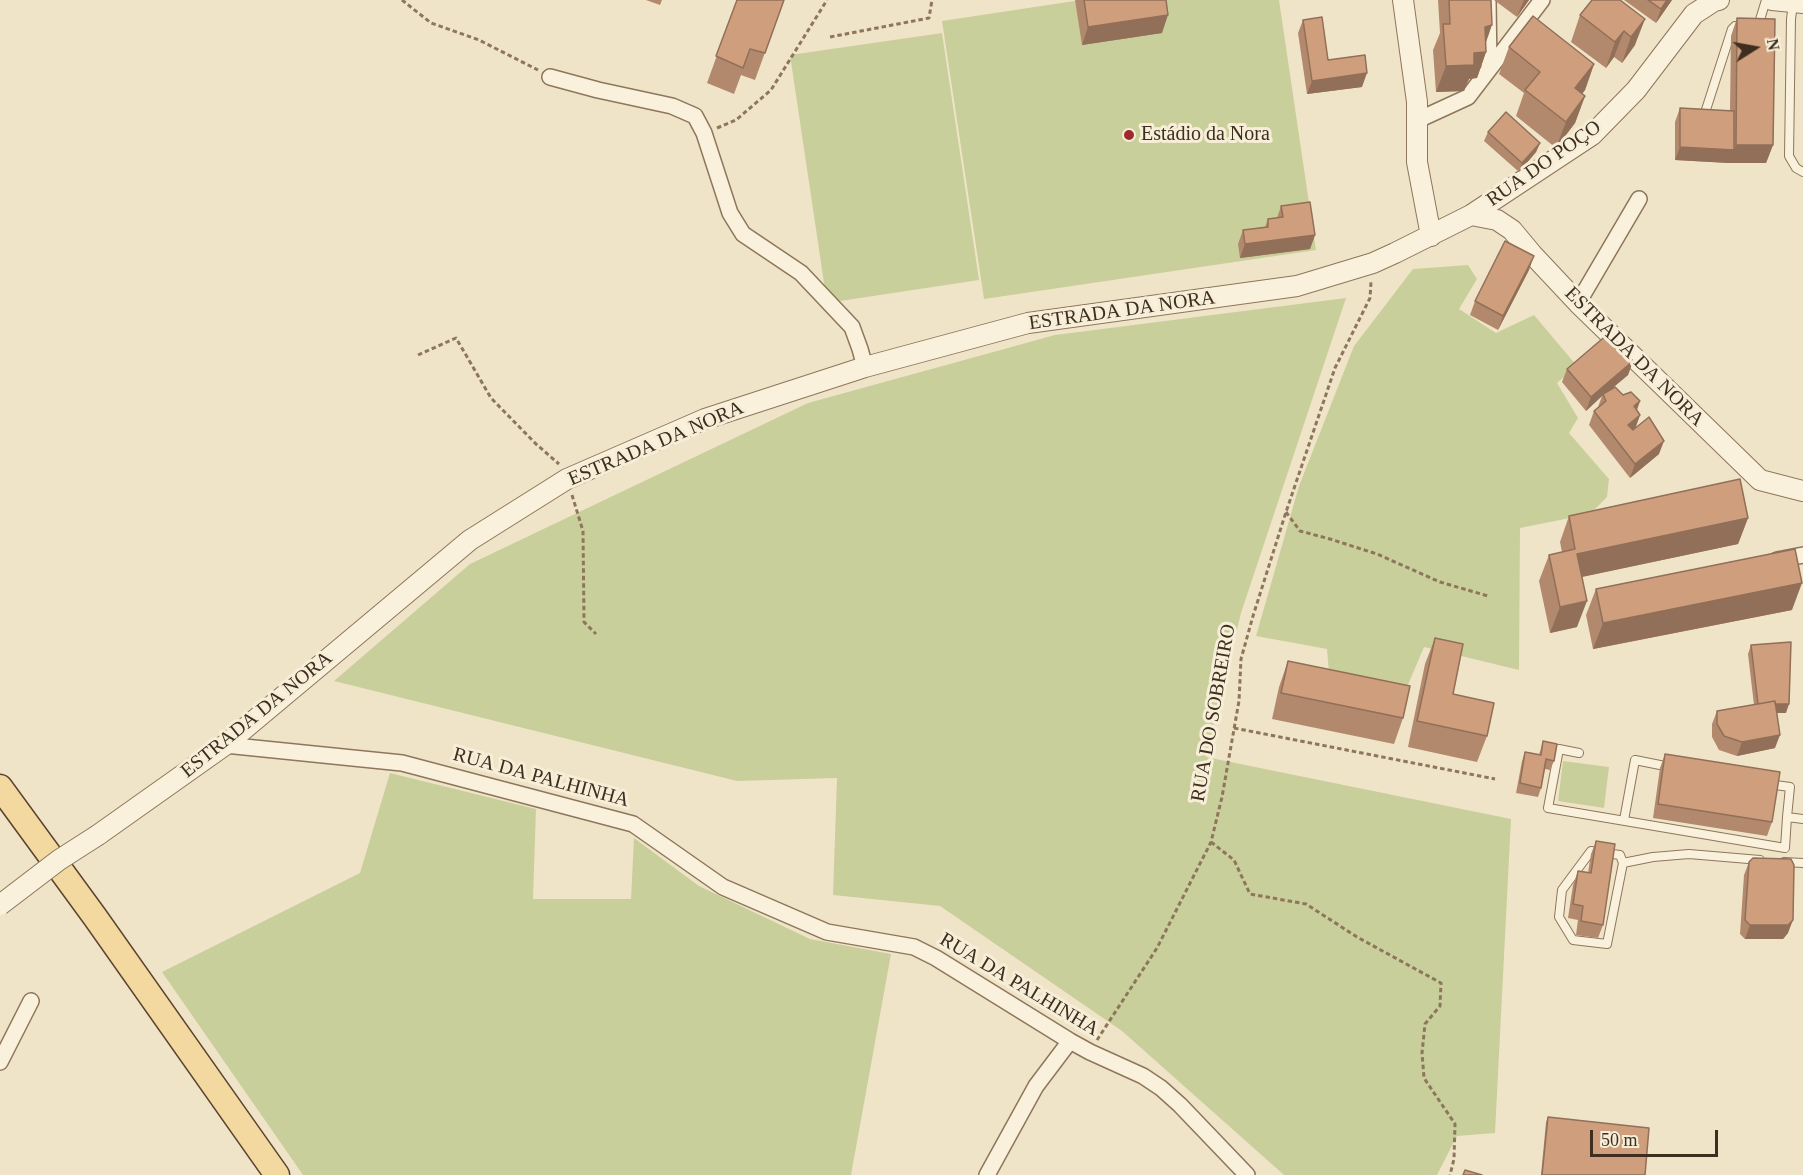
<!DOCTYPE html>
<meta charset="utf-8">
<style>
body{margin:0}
#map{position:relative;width:1803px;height:1175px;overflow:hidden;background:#f0e4c8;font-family:Georgia,serif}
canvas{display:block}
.north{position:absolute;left:1725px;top:18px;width:60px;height:60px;-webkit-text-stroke:4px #f7eed8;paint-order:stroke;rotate:79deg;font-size:16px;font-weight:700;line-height:24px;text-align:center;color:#3d2e20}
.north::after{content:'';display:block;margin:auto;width:21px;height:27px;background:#3d2e20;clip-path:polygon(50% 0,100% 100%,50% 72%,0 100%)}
.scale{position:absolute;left:1590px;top:1130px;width:128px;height:27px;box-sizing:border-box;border:3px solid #3d2e20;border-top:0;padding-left:8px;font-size:18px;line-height:21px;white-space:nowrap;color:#3d2e20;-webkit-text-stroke:4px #f7eed8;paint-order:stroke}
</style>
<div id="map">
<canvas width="1803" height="1175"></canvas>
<div class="north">N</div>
<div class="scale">50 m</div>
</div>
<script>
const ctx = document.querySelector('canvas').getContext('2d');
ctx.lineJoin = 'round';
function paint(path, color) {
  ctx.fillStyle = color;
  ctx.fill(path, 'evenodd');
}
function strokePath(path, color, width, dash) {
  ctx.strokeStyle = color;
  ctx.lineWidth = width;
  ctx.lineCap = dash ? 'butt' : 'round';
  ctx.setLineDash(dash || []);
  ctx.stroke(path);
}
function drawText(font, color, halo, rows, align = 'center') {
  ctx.font = font + ' Georgia,serif';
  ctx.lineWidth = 6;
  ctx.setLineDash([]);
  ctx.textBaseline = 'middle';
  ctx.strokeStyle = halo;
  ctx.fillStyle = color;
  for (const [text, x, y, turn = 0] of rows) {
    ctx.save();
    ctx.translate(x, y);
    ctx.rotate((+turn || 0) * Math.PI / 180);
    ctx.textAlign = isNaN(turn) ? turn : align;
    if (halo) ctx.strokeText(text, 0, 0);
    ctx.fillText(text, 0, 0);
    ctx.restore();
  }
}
paint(new Path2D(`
 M1081 0H1279L1316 250 984 299 942 21Z
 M942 33 979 280 827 303 790 55Z
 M1468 265 1477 279 1459 309 1496 333 1534 315 1577 366 1557 383 1578 418 1569 433 1609 479 1607 497 1590 514 1520 528 1519 670 1424 647 1402 699 1330 684 1327 649 1256 636 1299 486 1354 346 1413 269Z
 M1346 298 1241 613 1206 757 1511 819 1495 1133 1457 1136 1437 1175H1284L1122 1031 940 906 833 895 837 778 737 781 334 681 470 564 808 403 1055 335Z
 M1563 761 1609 767 1604 808 1558 801Z
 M390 773 536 809 533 899H631L634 838 699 886 810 939 891 954 851 1175H303L162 972 360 873Z`), '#c9cf9b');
const service = new Path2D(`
 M1793 4 1791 19 1789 156 1796 168 1803 172
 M1756 26 1759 23 1766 0
 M1703 119 1732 29 1735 26H1741
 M1579 753 1559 749 1548 808 1785 848 1787 817
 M1768 784 1790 787 1787 817 1803 819
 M1624 820 1635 760 1670 767
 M1591 851 1620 855 1623 863 1607 944 1573 940 1559 917 1562 890Z
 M1784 862 1803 863
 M1623 863 1653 857 1689 854 1760 860`);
const minor = new Path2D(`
 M1488 0 1489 69
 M550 77 598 90 672 106 695 116 704 133 730 213 743 234 801 273 852 327 860 349 865 367
 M1418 120 1468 97 1542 0
 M1578 303 1639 199
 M1777 560 1803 555
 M225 745 402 763 633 824 723 887 827 932 914 947 936 958 1070 1041 1090 1052 1143 1076 1161 1088 1180 1105 1247 1175
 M0 1062 31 1001
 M987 1175 1036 1086 1070 1041`);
const tertiary = new Path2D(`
 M1403 0 1417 102V162L1431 236
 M1772 0 1803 3
 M1471 215 1497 220 1512 230 1532 254 1578 303 1760 480 1803 491
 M98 835 225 745 470 540 567 479 705 419 865 367 1028 323 1297 286 1373 263 1395 253 1471 215 1592 135 1636 90 1694 14 1714 1 1719 0`);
const primary = new Path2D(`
 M0 787 95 917 277 1175`);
strokePath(service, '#8d765c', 10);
strokePath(minor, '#8d765c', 18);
strokePath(tertiary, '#8d765c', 22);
strokePath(primary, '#5b4430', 27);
strokePath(new Path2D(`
 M402 0 431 23 479 40 538 70
 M830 37 929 18 932 0
 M717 128 736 120 771 90 827 0
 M418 355 456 338 491 398 536 444 559 464
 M572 495 583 531 584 622 596 634
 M1286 512 1300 531 1330 539 1377 554 1440 582 1488 596
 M1234 728 1495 779
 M1211 842 1234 860 1250 894 1306 904 1357 937 1441 983 1440 1006 1425 1024 1422 1053 1424 1078 1455 1124 1454 1159 1450 1175
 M1097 1040 1157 948 1211 842 1222 797 1239 701 1241 659 1253 616 1286 512 1335 368 1370 298 1371 282`), '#8d765c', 3, [4.5, 3]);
strokePath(service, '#faf1dc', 8);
strokePath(minor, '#faf1dc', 15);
strokePath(tertiary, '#faf1dc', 20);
strokePath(primary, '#f3d9a0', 24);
const tertiaryBridge = new Path2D(`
 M0 905 59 860 98 835`);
strokePath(tertiaryBridge, '#8d765c', 22, []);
strokePath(tertiaryBridge, '#faf1dc', 20);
paint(new Path2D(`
 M646 0H662L660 5Z
 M737 0H784L755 80 741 75 734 94 707 83Z
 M1075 0H1166L1162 33 1082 45Z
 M1438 0H1491L1485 43 1486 52 1477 78 1469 79 1464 91 1436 92 1433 50 1440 33Z
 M1494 0H1529L1517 17Z
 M1620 0 1635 45 1622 63 1614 57 1606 68 1571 42 1580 15Z
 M1624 0H1672L1656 23Z
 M1737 18 1773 145 1766 163H1729L1675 160V122L1680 108 1730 111 1731 36Z
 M1303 20 1328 60 1362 87 1307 94 1298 33Z
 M1509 47 1594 64 1585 90 1582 94 1585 96 1575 123 1556 148 1516 116 1524 93 1499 74Z
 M1488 132 1540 143 1536 152 1519 172 1484 141Z
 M1281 206 1315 235 1310 249 1240 258 1238 244 1243 230 1265 227 1268 219 1277 218Z
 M1529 270 1498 330 1470 315 1475 301Z
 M1633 361 1628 375 1609 391 1640 401 1637 410 1640 415 1635 429 1659 454 1630 478 1589 425 1594 411 1598 407 1602 396 1586 411 1562 382 1567 369Z
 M1569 516 1748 518 1738 544 1582 577 1577 627 1550 633 1539 581 1549 555 1562 552 1560 542Z
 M1596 589 1792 610 1593 649 1586 615Z
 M1435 638 1453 694 1487 736 1477 762 1408 747 1425 664Z
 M1751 645 1786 713H1777L1775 748 1737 756 1719 750 1712 737V724L1717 711 1754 705 1748 654Z
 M1288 661 1403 718 1394 744 1272 719 1279 687Z
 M1543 741 1554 761 1550 770 1545 769 1541 788 1538 797 1516 793 1522 761 1525 752 1539 755Z
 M1665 754 1772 822 1767 836 1653 818 1660 768Z
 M1596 841 1603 925 1598 938 1576 935 1578 920 1568 918 1573 885 1578 871 1588 873 1591 854Z
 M1749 862 1788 933 1783 939H1745L1740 934 1744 875Z
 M1548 1117 1645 1175H1541L1546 1122Z`), '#b2896c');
paint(new Path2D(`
 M1524 0H1529L1517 17Z
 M1667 0H1672L1656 23 1661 9Z
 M1168 15 1162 33 1082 45 1088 27Z
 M1645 19 1635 45 1622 63 1631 37Z
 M1492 25 1483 51 1486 52 1477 78 1469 79 1464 91 1436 92 1446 66 1485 27Z
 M1624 31 1614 57 1606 68 1615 42Z
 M1594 64 1585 90 1566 115 1575 88Z
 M1367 73 1362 87 1307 94 1312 81Z
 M1585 96 1575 123 1556 148 1566 122Z
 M1540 143 1536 152 1519 172 1522 163Z
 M1736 145H1773L1766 163H1729L1675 160 1680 147 1734 150Z
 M1315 235 1310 249 1240 258 1245 244Z
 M1534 256 1529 270 1498 330 1503 316Z
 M1633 361 1628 375 1604 395 1603 394 1602 396 1586 411 1591 397Z
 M1640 401 1635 414 1634 406Z
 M1640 415 1635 429 1623 438 1628 425Z
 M1664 441 1659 454 1630 478 1635 464Z
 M1748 518 1738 544 1567 580 1577 554Z
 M1802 583 1792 610 1593 649 1603 623Z
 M1587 601 1577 627 1550 633 1560 607Z
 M1758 704H1789L1786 713H1755Z
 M1780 735 1775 748 1737 756 1742 742Z
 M1793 920 1788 933 1783 939H1745L1750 925Z`), '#916f58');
const building = new Path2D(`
 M737 0H784L765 53 750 49 743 68 716 56Z
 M1084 0H1166L1168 15 1088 27Z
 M1449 0H1491L1492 25 1485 27 1486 52 1474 53V65L1446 66 1443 24H1450Z
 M1592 0H1620L1645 19 1631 37 1624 31 1615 42 1580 15Z
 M1648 0H1667L1661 9Z
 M1533 16 1594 64 1575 88 1585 96 1566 122 1525 90 1540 72 1509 47Z
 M1322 17 1328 60 1365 55 1367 73 1312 81 1303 20Z
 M1737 18 1775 19 1773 145H1736Z
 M1680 108 1734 111V150L1680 147Z
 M1506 112 1540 143 1522 163 1488 132Z
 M1310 202 1315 235 1245 244 1243 230 1268 227V219L1283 217 1281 206Z
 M1505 241 1534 256 1503 316 1475 301Z
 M1609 333 1633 361 1591 397 1567 369Z
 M1615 387 1623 395 1631 392 1640 401 1634 406 1640 415 1628 425 1633 430 1649 417 1664 441 1635 464 1594 411 1606 401 1603 394Z
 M1740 479 1748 518 1577 554 1587 601 1560 607 1549 555 1575 549 1569 516Z
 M1795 549 1802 583 1603 623 1596 589Z
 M1435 638 1463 644 1453 694 1494 703 1487 736 1417 721Z
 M1791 642 1789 704H1775V701L1758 704 1751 645Z
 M1288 661 1410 686 1403 718 1281 693Z
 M1775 701 1780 735 1742 742 1724 736 1717 724V711Z
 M1543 741 1557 744 1554 761 1546 759 1541 788 1520 783 1525 752 1541 755Z
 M1665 754 1780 772 1772 822 1658 804Z
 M1596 841 1615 844 1603 925 1581 921 1583 906 1573 904 1578 871 1591 873Z
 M1753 858 1791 859 1794 865 1793 920 1788 925H1750L1745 920 1749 862Z
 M1548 1117 1649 1128 1645 1175H1542Z
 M1465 1170 1482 1175H1463Z`);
paint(building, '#cf9f7d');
strokePath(building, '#916f58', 1.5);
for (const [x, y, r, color] of [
 [1129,135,6,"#9e2a2b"]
]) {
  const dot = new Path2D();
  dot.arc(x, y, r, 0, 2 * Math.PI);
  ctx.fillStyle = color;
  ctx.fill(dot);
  strokePath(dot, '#f7eed8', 2);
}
drawText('20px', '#3d2e20', '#f7eed8', [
 ["Estádio da Nora",1141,135]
], 'left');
drawText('20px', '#3d2e20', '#f7eed8', [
 ["RUA DO POÇO",1544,164,-35],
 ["ESTRADA DA NORA",1122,311,-8],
 ["ESTRADA DA NORA",1634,357,45],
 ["ESTRADA DA NORA",656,444,-23],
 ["RUA DO SOBREIRO",1214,713,-80],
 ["ESTRADA DA NORA",257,715,-39],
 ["RUA DA PALHINHA",541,778,15],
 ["RUA DA PALHINHA",1019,985,31]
]);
</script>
